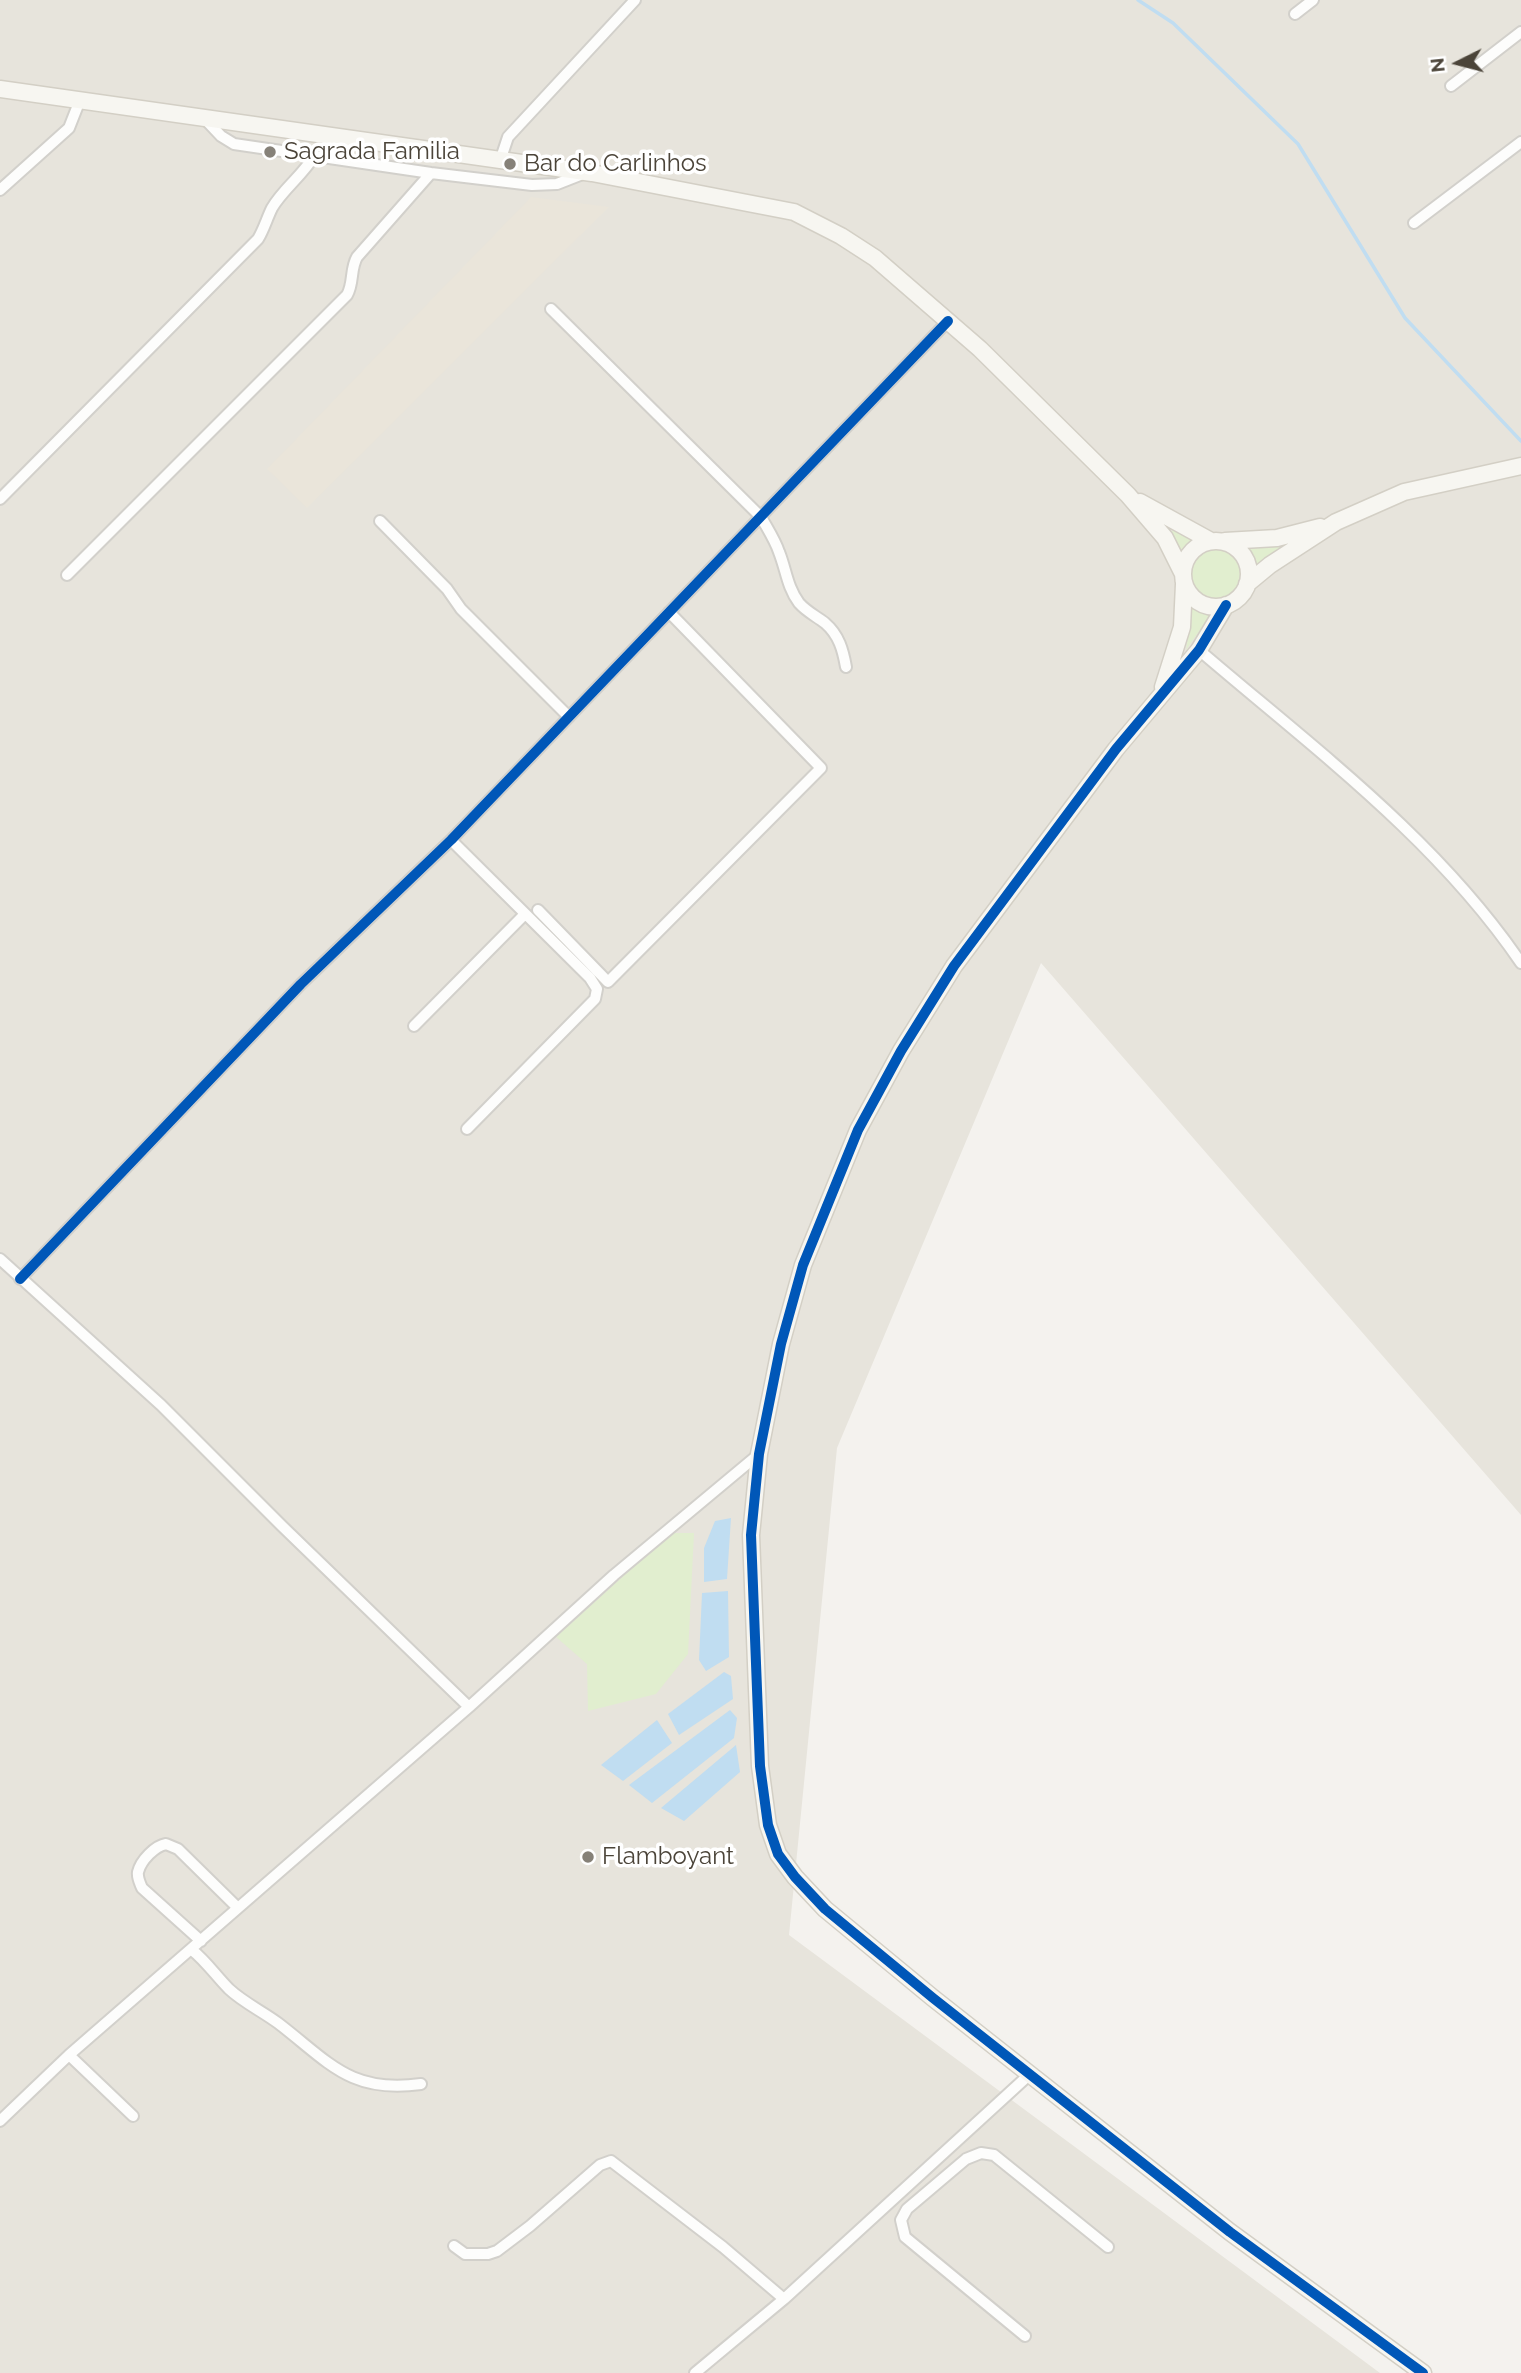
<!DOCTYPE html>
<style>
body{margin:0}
#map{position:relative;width:1521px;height:2373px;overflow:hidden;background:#f4f2ee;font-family:Raleway,sans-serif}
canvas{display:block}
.north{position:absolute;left:1423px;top:28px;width:70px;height:70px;-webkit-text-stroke:5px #fff;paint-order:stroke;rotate:264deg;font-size:19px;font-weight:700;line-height:28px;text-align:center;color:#4b4439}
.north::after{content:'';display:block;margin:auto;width:24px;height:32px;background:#4b4439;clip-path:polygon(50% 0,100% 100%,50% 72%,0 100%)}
</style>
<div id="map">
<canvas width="1521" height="2373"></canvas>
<div class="north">N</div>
</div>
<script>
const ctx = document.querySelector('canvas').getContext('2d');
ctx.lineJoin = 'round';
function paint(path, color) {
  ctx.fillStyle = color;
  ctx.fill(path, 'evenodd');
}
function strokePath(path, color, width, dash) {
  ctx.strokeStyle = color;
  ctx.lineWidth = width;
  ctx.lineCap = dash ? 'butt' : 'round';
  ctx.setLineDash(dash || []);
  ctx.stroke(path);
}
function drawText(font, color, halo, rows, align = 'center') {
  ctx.font = font + ' Raleway,sans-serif';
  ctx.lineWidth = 7;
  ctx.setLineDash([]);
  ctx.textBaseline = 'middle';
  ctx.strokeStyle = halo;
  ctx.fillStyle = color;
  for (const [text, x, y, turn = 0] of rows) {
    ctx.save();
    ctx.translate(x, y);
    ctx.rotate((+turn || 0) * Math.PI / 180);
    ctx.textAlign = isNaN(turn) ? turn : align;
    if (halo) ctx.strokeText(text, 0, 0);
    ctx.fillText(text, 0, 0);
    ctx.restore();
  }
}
paint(new Path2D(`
 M0 0H1521V1515L1041 963 837 1448 789 1935 1380 2373H0Z`), '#e7e4dc');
paint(new Path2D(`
 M531 197 609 207 307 508 267 469Z`), '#eae5da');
paint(new Path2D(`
 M1173 530 1194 539 1180 556 1170 533Z
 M1285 545 1256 568 1246 546Z
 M1188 574a27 27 0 1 1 54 0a27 27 0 1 1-54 0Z
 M1192 608 1213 616 1204 624 1186 650Z
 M671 1533H694L688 1654 656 1694 588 1711 587 1664 556 1637Z`), '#e1eecf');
paint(new Path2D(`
 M731 1518 727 1579 704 1582V1548L715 1521Z
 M728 1591 729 1657 706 1671 699 1660 702 1593Z
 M724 1672 731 1676 733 1699 679 1735 668 1714Z
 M730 1710 737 1718 734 1738 652 1803 629 1785Z
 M657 1720 672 1743 623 1781 601 1765Z
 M736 1745 740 1772 684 1821 661 1808Z`), '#c0ddf1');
strokePath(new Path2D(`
 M1138 0 1173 23 1298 144 1405 318 1521 441`), '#c0ddf1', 3.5);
const street = new Path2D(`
 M1295 14 1313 0
 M1451 86 1521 32
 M205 119 221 136 234 144 431 173 532 185 557 184 585 173
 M500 161 508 137 635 0
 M0 190 69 128 80 100
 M1414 223 1521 142
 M551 309 761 517C767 528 775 540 779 552 786 569 787 587 799 603 807 612 816 616 825 623 839 635 843 650 846 667
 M0 499 258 239C264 229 267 218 272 208 283 189 303 175 314 156
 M380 521 447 589 461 609 569 717
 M67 575 347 295C354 283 350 269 357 257L431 173
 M1199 650C1312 747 1436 838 1521 963
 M451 840 590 978 597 989 595 999 467 1129
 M538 910 608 982 821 768 669 612
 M414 1026 525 914
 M0 1259 161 1405 282 1526 469 1707
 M20 1279 301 984 451 840 948 321
 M201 1941 142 1888C140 1883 137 1878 138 1872 141 1860 155 1846 166 1844L178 1849 238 1908
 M192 1950C206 1961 216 1976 229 1989 244 2003 262 2011 278 2023 329 2062 350 2094 421 2084
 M69 2055 133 2116
 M0 2121 69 2055 469 1707 614 1575 759 1454
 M454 2246 465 2254H488L497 2251 530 2226 600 2165 611 2161 723 2247 784 2299
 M1025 2336 905 2237 901 2220 907 2209 966 2159 981 2153 994 2155 1108 2247
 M695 2373 784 2299 1030 2074`);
const secondary = new Path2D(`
 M0 89 592 173 794 212 841 236 875 258 980 349 1128 495 1165 538 1182 572
 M1140 502 1211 541
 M1183 574a33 33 0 1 1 66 0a33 33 0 1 1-66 0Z
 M1225 541 1277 538 1320 527
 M1247 584 1270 565 1336 522 1404 492 1521 466
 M1226 605 1199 650 1116 749 954 966 901 1051 858 1130 803 1265 781 1344 759 1454 751 1535 760 1766 768 1825 778 1854 795 1877 825 1909 933 1998 1230 2232 1423 2373
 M1163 687 1182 627 1184 584`);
strokePath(street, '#d2d0cb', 14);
strokePath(secondary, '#d3cfc5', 19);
strokePath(street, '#fdfdfc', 10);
strokePath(secondary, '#f7f6f1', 16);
strokePath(new Path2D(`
 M1226 605 1199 650 1116 749 954 966 901 1051 858 1130 803 1265 781 1344 759 1454 751 1535 760 1766 768 1825 778 1854 795 1877 825 1909 933 1998 1230 2232 1423 2373
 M20 1279 301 984 451 840 948 321`), '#0057b8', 10);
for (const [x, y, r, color] of [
 [270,152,7,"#868178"],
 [510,164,7,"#868178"],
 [588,1857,7,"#868178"]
]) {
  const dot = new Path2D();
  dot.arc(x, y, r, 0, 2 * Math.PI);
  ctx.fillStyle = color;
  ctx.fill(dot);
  strokePath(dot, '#fff', 2.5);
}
drawText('24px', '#4b4439', '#fff', [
 ["Sagrada Familia",284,152],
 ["Bar do Carlinhos",524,164],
 ["Flamboyant",602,1857]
], 'left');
</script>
